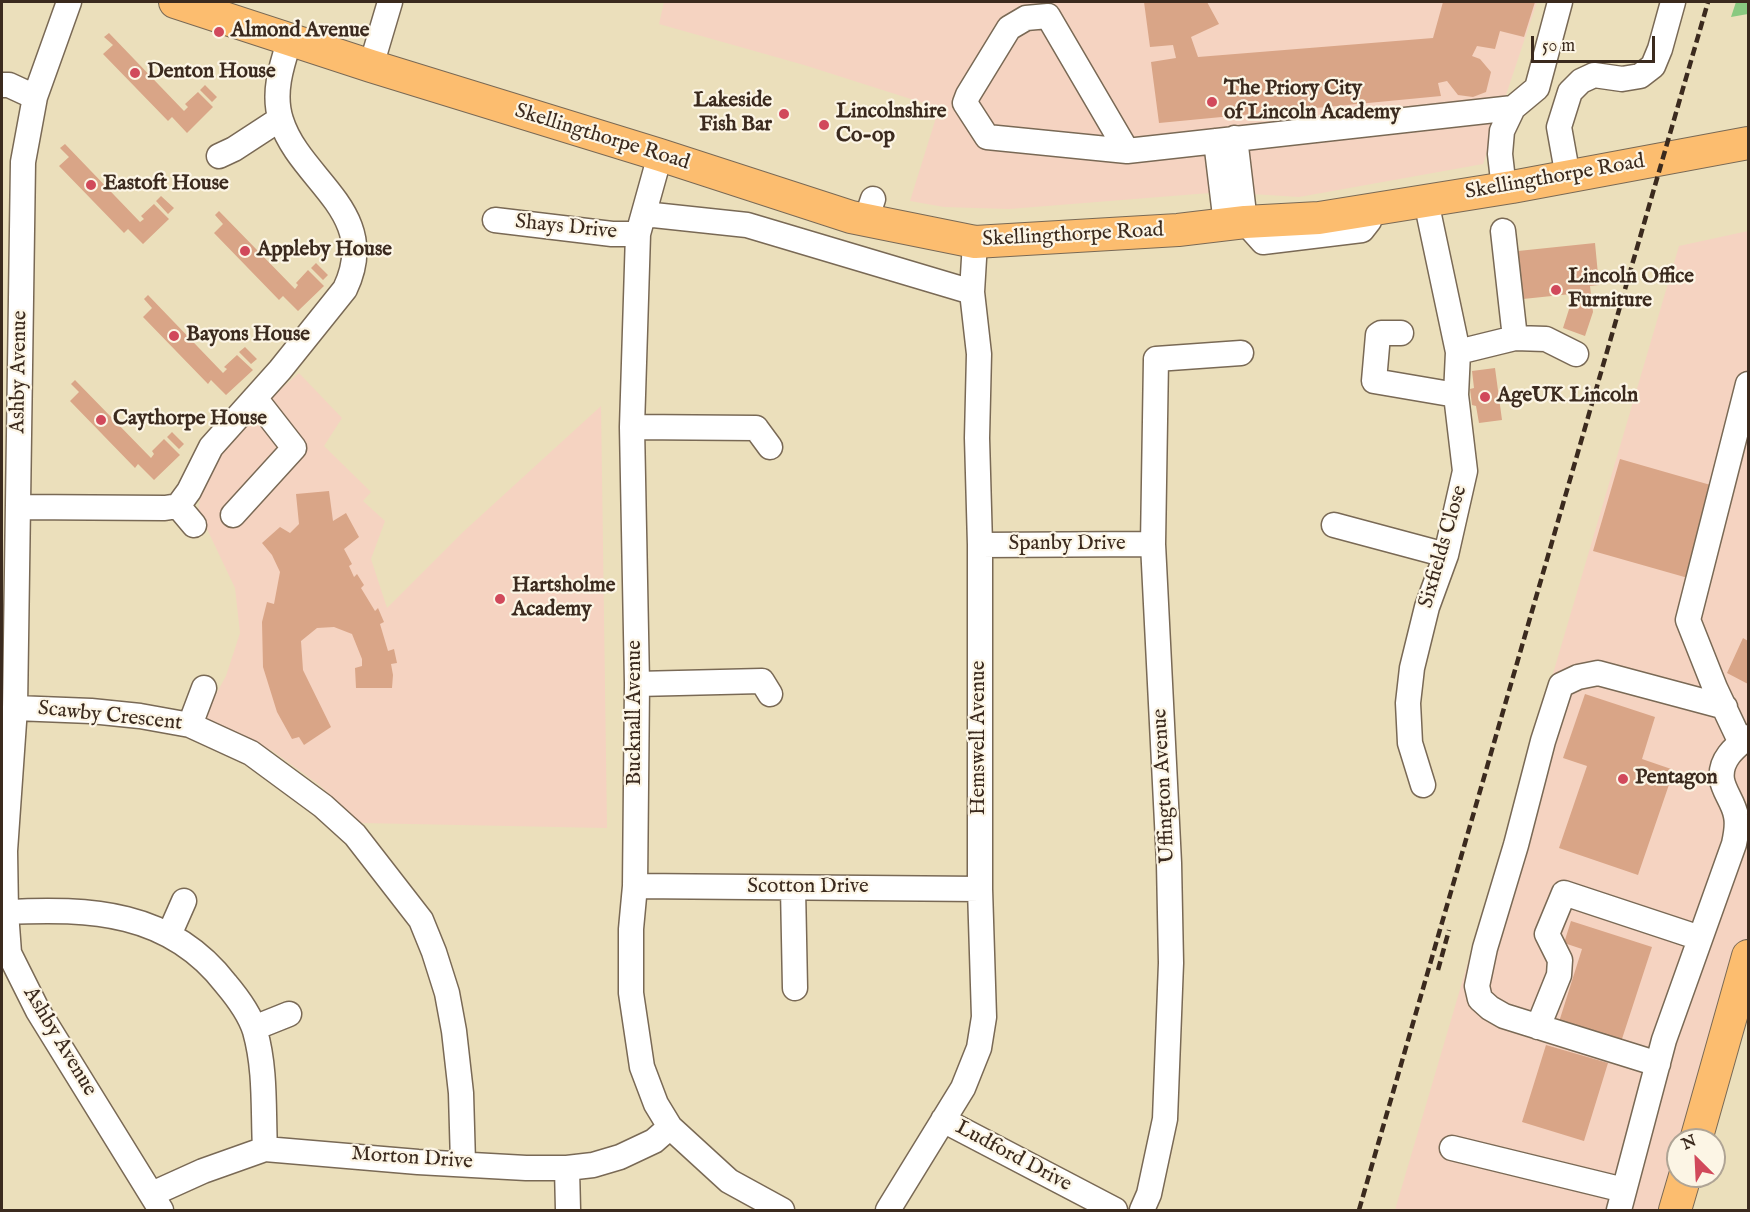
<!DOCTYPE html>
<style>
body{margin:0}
#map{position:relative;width:1750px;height:1212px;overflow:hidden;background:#ebdfbb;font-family:"IM FELL English",serif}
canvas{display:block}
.frame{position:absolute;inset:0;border:3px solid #3b2a1e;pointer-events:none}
.north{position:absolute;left:1666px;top:1128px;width:60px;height:60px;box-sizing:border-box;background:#fcf5e5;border:2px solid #afa495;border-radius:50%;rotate:336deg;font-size:16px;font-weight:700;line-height:24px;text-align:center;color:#3b2a1e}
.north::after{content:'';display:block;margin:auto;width:21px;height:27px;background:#d1495b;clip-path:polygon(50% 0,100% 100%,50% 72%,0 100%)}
.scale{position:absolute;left:1531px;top:36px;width:124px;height:27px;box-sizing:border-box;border:3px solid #3b2a1e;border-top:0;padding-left:8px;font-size:18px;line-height:21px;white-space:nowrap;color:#3b2a1e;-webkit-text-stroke:4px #fcf5e5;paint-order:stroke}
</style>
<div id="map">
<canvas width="1750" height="1212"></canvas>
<div class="frame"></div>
<div class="north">N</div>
<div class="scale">50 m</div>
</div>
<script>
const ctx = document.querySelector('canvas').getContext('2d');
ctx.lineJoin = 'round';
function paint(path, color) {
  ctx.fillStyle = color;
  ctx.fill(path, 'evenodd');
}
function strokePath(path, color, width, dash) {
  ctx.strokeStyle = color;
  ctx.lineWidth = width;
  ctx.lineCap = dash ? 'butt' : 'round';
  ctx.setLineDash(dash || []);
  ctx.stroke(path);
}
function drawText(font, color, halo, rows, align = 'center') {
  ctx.font = font + ' "IM FELL English",serif';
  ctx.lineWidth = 4.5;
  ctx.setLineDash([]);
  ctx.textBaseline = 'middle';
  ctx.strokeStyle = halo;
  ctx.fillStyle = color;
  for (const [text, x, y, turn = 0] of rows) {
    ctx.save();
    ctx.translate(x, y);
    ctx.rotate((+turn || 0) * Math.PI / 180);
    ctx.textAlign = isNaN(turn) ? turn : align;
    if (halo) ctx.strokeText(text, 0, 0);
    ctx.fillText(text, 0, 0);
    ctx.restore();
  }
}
paint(new Path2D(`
 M664 2H1537L1483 164 1299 197 1222 192 1009 209 944 207 910 201 939 108 804 65 659 24Z
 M1748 231V956L1696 1140H1678V1176L1675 1210H1395L1679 246Z
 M299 373 342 418 324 446 371 492 363 501 385 521 371 559 387 608 463 532 601 406 607 828 361 823 318 784 271 750 225 737 210 724 205 714 226 676 240 633 235 588 198 510 207 461 256 411 275 415 272 397Z`), '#f5d3c1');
paint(new Path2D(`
 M1736 2H1748V14L1731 17Z`), '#89c980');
paint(new Path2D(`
 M1144 2H1207L1219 24 1191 37 1198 57 1433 38 1443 2H1535L1524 37 1500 31 1495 49 1477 46 1472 56 1480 59 1491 72 1486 92 1473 97 1458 95 1447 81 1438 83 1441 96 1159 123 1151 62 1176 58 1173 45 1150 47Z
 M109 33 184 111 188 107 185 104 198 92 213 107 187 133 172 117 168 121 103 54 113 45 104 37Z
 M205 85 217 97 212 102 200 90Z
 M65 144 140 222 144 219 141 216 154 204 169 219 143 244 128 229 124 233 59 166 69 157 60 148Z
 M161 196 174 208 168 214 156 201Z
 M219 211 295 289 298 285 296 283 308 270 324 286 298 311 283 296 279 300 214 233 223 224 215 215Z
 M1595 243 1599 285 1590 286 1593 312 1585 336 1563 328 1571 303V294L1523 299 1518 251Z
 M316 263 328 275 323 280 311 268Z
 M148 295 223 373 227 369 224 367 237 355 253 370 226 395 211 380 208 384 143 317 152 308 144 299Z
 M245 347 257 359 251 364 239 352Z
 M1495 368 1502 420 1479 423 1476 406 1472 405 1470 389 1474 388 1472 371Z
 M75 380 151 458 154 454 152 451 164 439 180 455 154 480 138 464 135 468 70 401 79 392 71 384Z
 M172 432 184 444 179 449 167 437Z
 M1620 459 1714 486 1688 578 1593 551Z
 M329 491 333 521 346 513 359 537 344 549 352 564 349 566 354 577 357 574 364 585 361 588 375 611 378 608 384 622 380 624 388 651 394 649 397 663 391 664 393 675 392 688H356L355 668 362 666V659L352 634 334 627 317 628 301 641 303 670 331 727 304 745 299 737 292 739 277 712 263 667 262 622 267 602 274 604 280 572 272 555 262 543 280 527 290 533 299 524 296 494Z
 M1743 638 1748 641V684L1727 673Z
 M1585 694 1655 717 1642 759 1674 770 1638 875 1559 848 1587 766 1563 758Z
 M1571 921 1652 947 1620 1045 1558 1025 1582 949 1564 943Z
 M1546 1045 1608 1063 1584 1141 1522 1122Z`), '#d9a587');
const minor = new Path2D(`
 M69 2 35 97 23 162 15 708 5 851 6 912 9 953 38 1011 161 1210
 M1048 16 1127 151 987 137 965 103 968 95 1009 28 1026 18Z
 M371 66 390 2
 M2 85H9L35 97
 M1235 138 1245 222 1263 242 1362 230 1369 221 1372 209
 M1216 141 1226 224
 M1127 151 1513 108
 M660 155 638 234 632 427 637 684 635 886 631 929V993L642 1067 656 1104 670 1127 729 1181 782 1210
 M219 156 234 149 280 119
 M1568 177 1559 127 1570 92 1581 81 1594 75 1622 79 1640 76 1653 66 1660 49 1673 2
 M1504 189 1500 154 1502 131 1513 108 1537 88 1560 2
 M644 214 747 225 972 292
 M495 220 612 234H638
 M866 220 873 199
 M1503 231 1515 338
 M1401 333H1381L1378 335 1374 381 1456 395
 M1458 352 1515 338 1546 339 1576 354
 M632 427 756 428
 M756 428 770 447
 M178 506 194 525
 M18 507 165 508 178 506 189 491 211 447 280 370 345 289C382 212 300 181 281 120 272 93 282 64 290 39
 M233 515 294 448 255 398
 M1334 525 1446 555
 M980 545 1153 544
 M637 684 762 681 770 694
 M15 708 91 711 140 716 190 725 251 753 323 806 355 835 421 920 434 952 447 993 454 1031 461 1093 463 1163
 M190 725 204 688
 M1741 743 1715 688 1688 620 1748 384
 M1423 785 1410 743 1408 703 1412 668 1427 607 1446 555 1465 471 1456 395 1458 352 1426 201
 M635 886 980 889
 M793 888 795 988
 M6 912C90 908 170 911 226 984 237 997 250 1015 255 1031 266 1070 263 1110 265 1149
 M169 935 184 901
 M1538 1027 1559 975 1560 960 1547 934 1564 893 1700 938
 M254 1028 289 1014
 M1658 1064 1504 1016 1490 1008 1480 999 1477 986 1485 948 1516 845 1543 741 1561 685 1578 677 1598 673 1725 707
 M943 1120 1115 1210
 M1452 1148 1624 1190
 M567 1168 568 1210
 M152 1194 203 1171 265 1149 418 1162 526 1168H567L593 1165 620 1157 654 1141 670 1127
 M888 1210 963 1088 979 1048 984 1017 980 889V545L977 438 979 354 972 292 975 242
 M1142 1210 1149 1194 1165 1119 1171 963 1169 863 1153 544 1156 359 1241 353
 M1619 1210 1664 1040 1734 844C1736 835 1738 825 1736 816 1734 803 1724 792 1722 780 1719 760 1735 747 1748 737`);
const major = new Path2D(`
 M175 2 371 66 660 155 851 217 975 242 1178 230 1245 222 1319 218 1512 187 1748 143
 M1696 1140 1748 956
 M1675 1210 1685 1176`);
strokePath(minor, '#796955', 27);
strokePath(major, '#796955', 34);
strokePath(minor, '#fff', 24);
strokePath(major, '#fcbd6f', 32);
strokePath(new Path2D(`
 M1438 970 1449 930
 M1359 1210 1708 2`), '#3b2a1e', 4.5, [9, 4.5]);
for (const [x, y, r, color] of [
 [219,32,6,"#d1495b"],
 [135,73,6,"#d1495b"],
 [1212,102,6,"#d1495b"],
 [784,114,6,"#d1495b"],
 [824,125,6,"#d1495b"],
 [91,185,6,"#d1495b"],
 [245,251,6,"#d1495b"],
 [1556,290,6,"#d1495b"],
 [174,336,6,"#d1495b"],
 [1485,397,6,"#d1495b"],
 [101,420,6,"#d1495b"],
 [500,599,6,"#d1495b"],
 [1623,779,6,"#d1495b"]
]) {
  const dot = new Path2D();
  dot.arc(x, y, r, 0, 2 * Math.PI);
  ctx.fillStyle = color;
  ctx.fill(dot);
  strokePath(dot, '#fcf5e5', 2);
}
drawText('bold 21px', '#3b2a1e', '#fcf5e5', [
 ["Almond Avenue",231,32],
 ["Denton House",147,73],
 ["The Priory City",1224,90],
 ["of Lincoln Academy",1224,114],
 ["Lakeside",772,102,"right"],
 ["Fish Bar",772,126,"right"],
 ["Lincolnshire",836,113],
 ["Co-op",836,137],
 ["Eastoft House",103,185],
 ["Appleby House",257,251],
 ["Lincoln Office",1568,278],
 ["Furniture",1568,302],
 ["Bayons House",186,336],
 ["AgeUK Lincoln",1497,397],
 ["Caythorpe House",113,420],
 ["Hartsholme",512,587],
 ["Academy",512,611],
 ["Pentagon",1635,779]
], 'left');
drawText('21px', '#3b2a1e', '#fcf5e5', [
 ["Skellingthorpe Road",602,138,17],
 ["Skellingthorpe Road",1555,178,-10],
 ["Shays Drive",566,228,6],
 ["Skellingthorpe Road",1073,236,-3],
 ["Ashby Avenue",20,372,-89],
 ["Spanby Drive",1067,545],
 ["Sixfields Close",1444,547,-74],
 ["Bucknall Avenue",636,713,-90],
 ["Scawby Crescent",110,717,6],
 ["Hemswell Avenue",980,738,-90],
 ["Uffington Avenue",1165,786,-93],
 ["Scotton Drive",808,888],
 ["Ashby Avenue",59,1042,59],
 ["Ludford Drive",1013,1157,28],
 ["Morton Drive",412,1159,4]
]);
</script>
